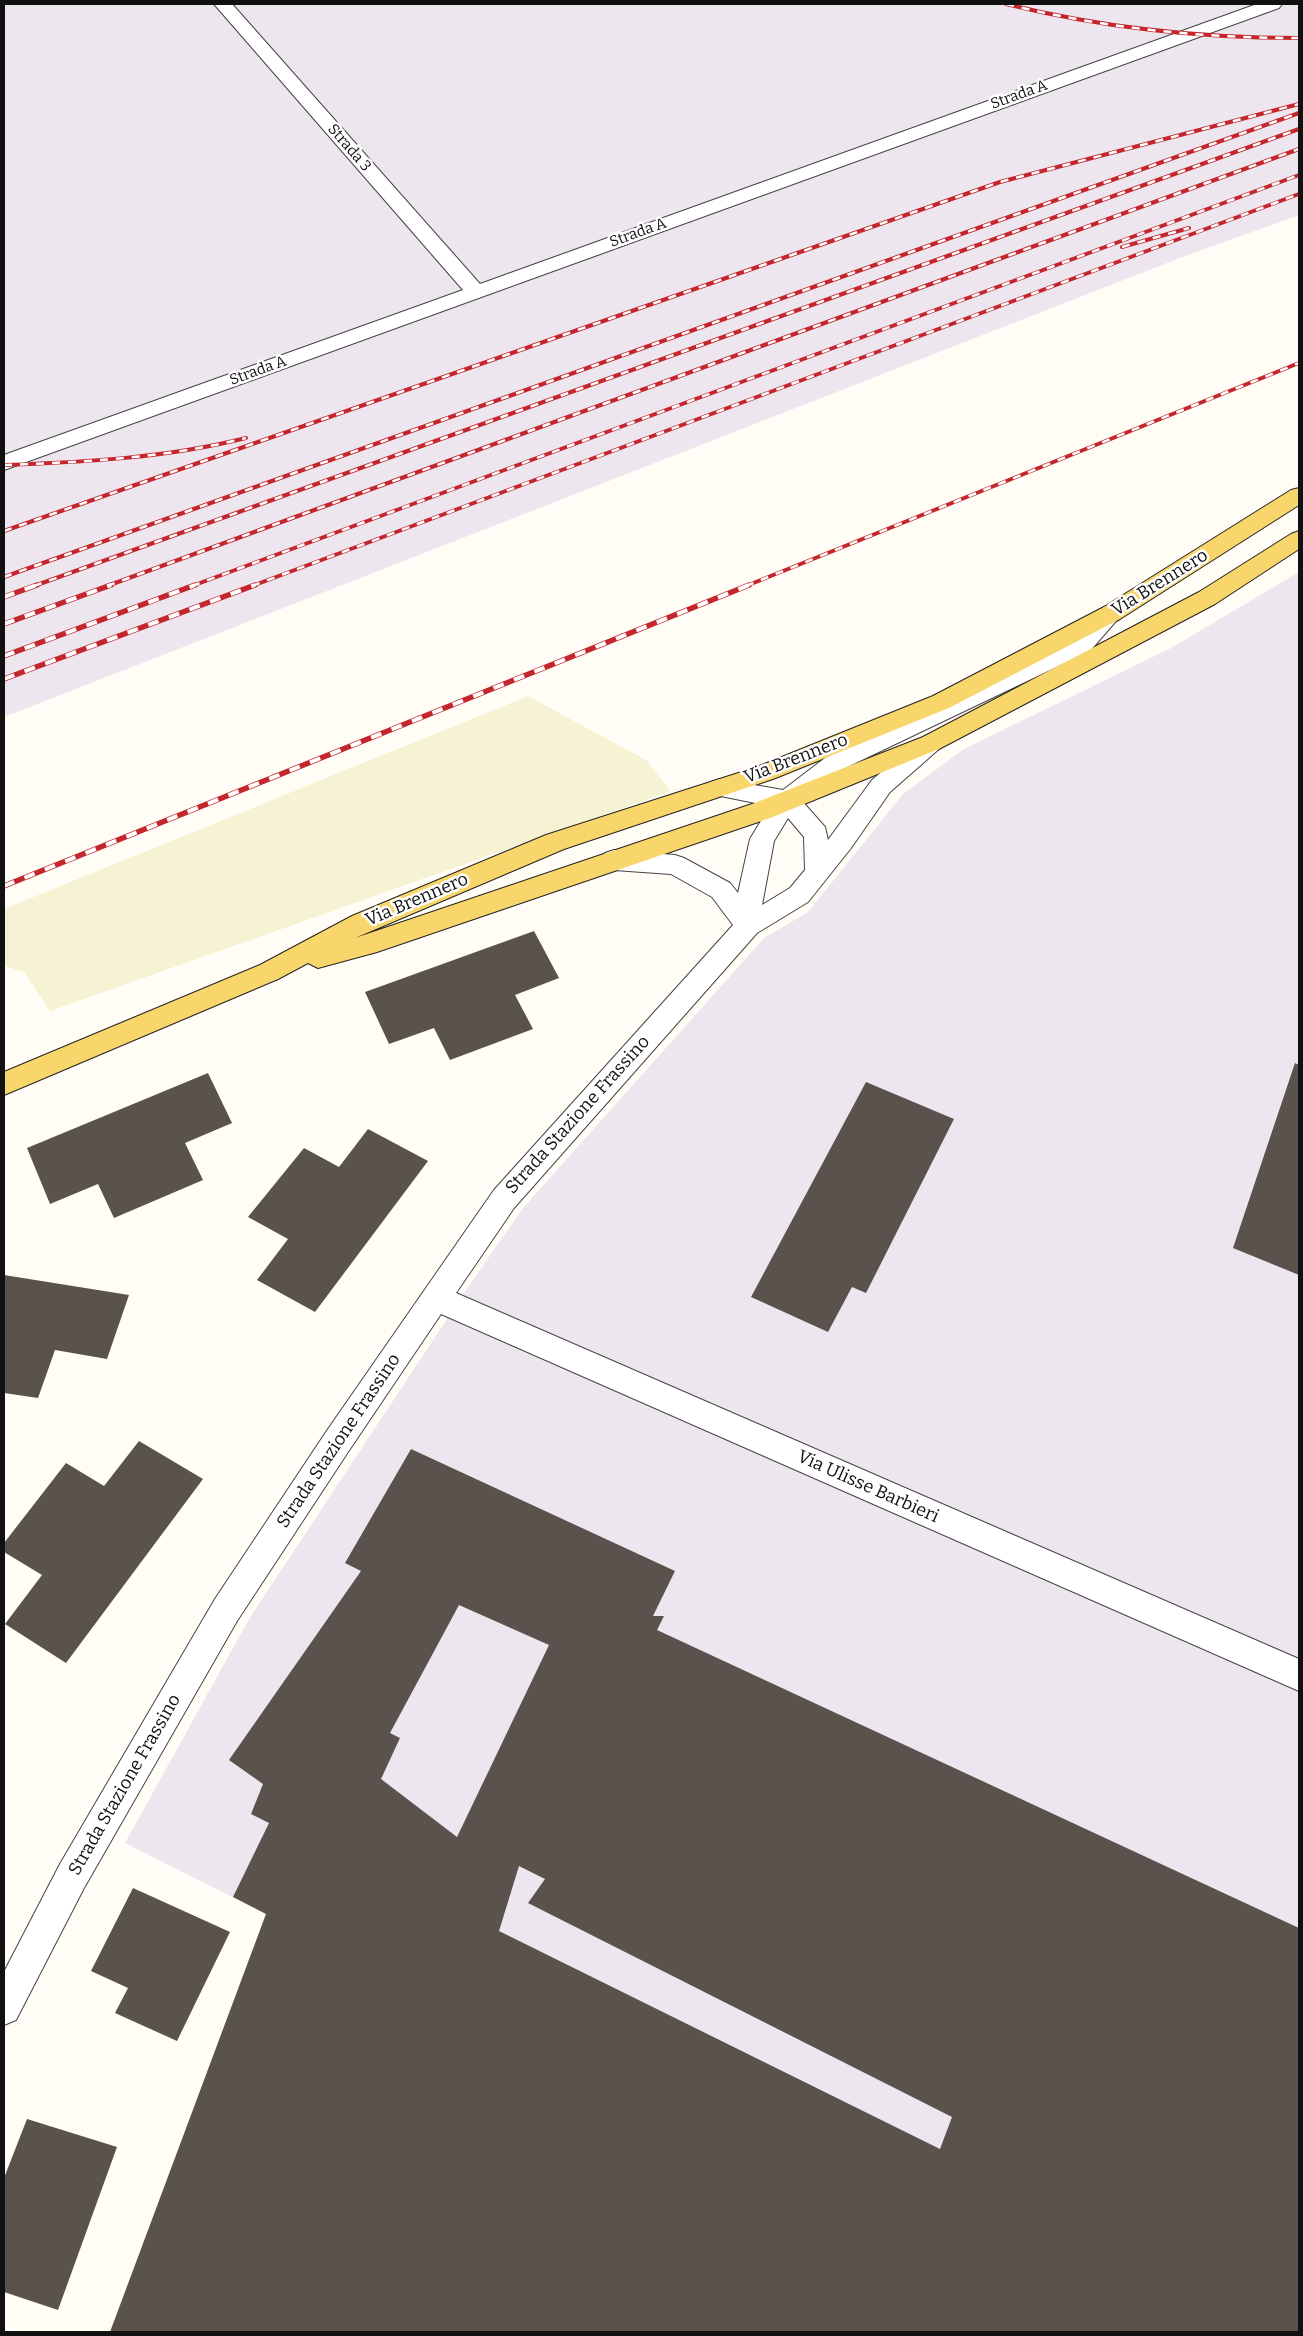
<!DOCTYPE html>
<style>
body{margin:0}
#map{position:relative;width:1303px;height:2336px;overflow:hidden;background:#fffdf5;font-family:Bitter,serif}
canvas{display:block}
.frame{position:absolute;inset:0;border:5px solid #111;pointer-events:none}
</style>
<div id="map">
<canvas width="1303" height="2336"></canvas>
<div class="frame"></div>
</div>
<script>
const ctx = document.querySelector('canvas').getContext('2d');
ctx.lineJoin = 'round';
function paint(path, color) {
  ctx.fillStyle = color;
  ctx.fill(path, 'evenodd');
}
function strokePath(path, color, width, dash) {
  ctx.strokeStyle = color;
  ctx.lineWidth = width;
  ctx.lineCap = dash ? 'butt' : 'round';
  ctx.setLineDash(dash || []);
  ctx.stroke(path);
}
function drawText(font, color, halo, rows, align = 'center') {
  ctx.font = font + ' Bitter,serif';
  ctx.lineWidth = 5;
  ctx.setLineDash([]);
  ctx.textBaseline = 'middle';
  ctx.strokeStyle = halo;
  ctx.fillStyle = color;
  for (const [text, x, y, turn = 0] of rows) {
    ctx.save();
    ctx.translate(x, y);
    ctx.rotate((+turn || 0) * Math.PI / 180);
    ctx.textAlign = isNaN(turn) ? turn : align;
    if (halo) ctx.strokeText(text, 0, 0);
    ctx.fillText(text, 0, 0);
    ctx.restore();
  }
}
paint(new Path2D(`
 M4 4H1299V215L1180 258 4 717Z
 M1299 572V2332H110L266 1914 125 1843 249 1619 468 1287 523 1208 764 938 808 912 903 794 964 749 1171 648Z`), '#eee6ef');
paint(new Path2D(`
 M528 696 646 760 671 791 50 1011 24 972 4 966V909Z`), '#f6f3d4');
paint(new Path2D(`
 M534 931 559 978 515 995 533 1029 450 1060 434 1028 389 1044 365 992Z
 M1295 1063 1299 1065V1275L1233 1248Z
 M208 1073 232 1123 185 1143 203 1180 114 1218 98 1184 50 1204 27 1148Z
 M866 1082 954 1119 866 1293 852 1287 828 1332 751 1297Z
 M368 1129 428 1161 315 1312 257 1280 288 1239 248 1217 304 1148 339 1167Z
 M4 1275 129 1295 107 1359 55 1350 38 1398 4 1393Z
 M139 1441 203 1479 66 1663 5 1624 42 1575 4 1552V1543L66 1463 104 1486Z
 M411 1449 675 1571 653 1616H664L657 1630 1299 1928V2332H110L266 1914 233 1897 269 1823 251 1814 263 1784 229 1760 361 1571 345 1563ZM459 1605 549 1645 457 1837 381 1779 400 1738 390 1733ZM519 1866 545 1879 528 1903 952 2117 940 2149 499 1931Z
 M133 1888 230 1932 177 2041 115 2013 128 1988 91 1971Z
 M27 2119 117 2147 58 2310 4 2292V2178Z`), '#5a524d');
const service = new Path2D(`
 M214 4H232L480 284 1257 4H1282L1279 8 4 470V455L463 290Z`);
const minor = new Path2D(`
 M1112 605 1120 607 1123 613 1090 651 841 770 802 801 825 827 828 840 872 780 923 737 931 734 939 737 943 743 939 749 890 792 851 848 808 902 757 933 514 1208 456 1293 1299 1659V1691L441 1314 348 1452 237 1621 84 1888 16 2020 4 2025V1972L60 1864 215 1599 326 1432 494 1190 733 925 712 897 671 874 614 870 605 867 602 860 605 853 614 850 675 855 684 858 730 883 738 893 750 839 770 806 711 794 708 788 711 782 720 779 783 790 825 758 1074 639 1104 607ZM788 818 804 837 805 870 790 888 762 905 774 841Z`);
const primary = new Path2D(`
 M1299 488V505L1120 619 949 708 773 779 564 849 355 938 752 804 923 737 1199 592 1291 534 1299 531V549L1215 604 939 749 770 818 377 952 318 968 308 963 278 979 4 1095V1072L260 965 352 916 546 835 757 767 933 696 1104 607 1291 490Z`);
strokePath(service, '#444', 2);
strokePath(minor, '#444', 2);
strokePath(primary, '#222', 2);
paint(service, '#fff');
paint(minor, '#fff');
paint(primary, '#f9d66b');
const railFar1 = new Path2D(`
 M1006 4C1103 28 1199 38 1299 38
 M1122 247 1189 228
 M4 465C86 462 166 458 246 438
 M4 531 1000 182 1299 104
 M4 577 1299 113
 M34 586 1299 129
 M107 586 1299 149
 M192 586 1299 175
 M252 586 1299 194
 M746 586 1299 363`);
const rail = new Path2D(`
 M4 597 37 585
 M4 624 111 585
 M4 656 195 585
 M4 679 255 585
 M4 886 749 585`);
strokePath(railFar1, '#c4262e', 4);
strokePath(rail, '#c4262e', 5.5);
strokePath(railFar1, '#fff', 2.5, [8]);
strokePath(rail, '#fff', 4, [11]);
drawText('15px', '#111', '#fff', [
 ["Strada A",1019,95,-20],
 ["Strada 3",349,148,49],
 ["Strada A",638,233,-20],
 ["Strada A",258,371,-20]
]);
drawText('18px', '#111', '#fff', [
 ["Via Brennero",1160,583,-32],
 ["Via Brennero",796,759,-21],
 ["Via Brennero",417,900,-23],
 ["Strada Stazione Frassino",578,1115,-48],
 ["Strada Stazione Frassino",339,1441,-56],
 ["Via Ulisse Barbieri",868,1487,24],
 ["Strada Stazione Frassino",125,1785,-60]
]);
</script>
